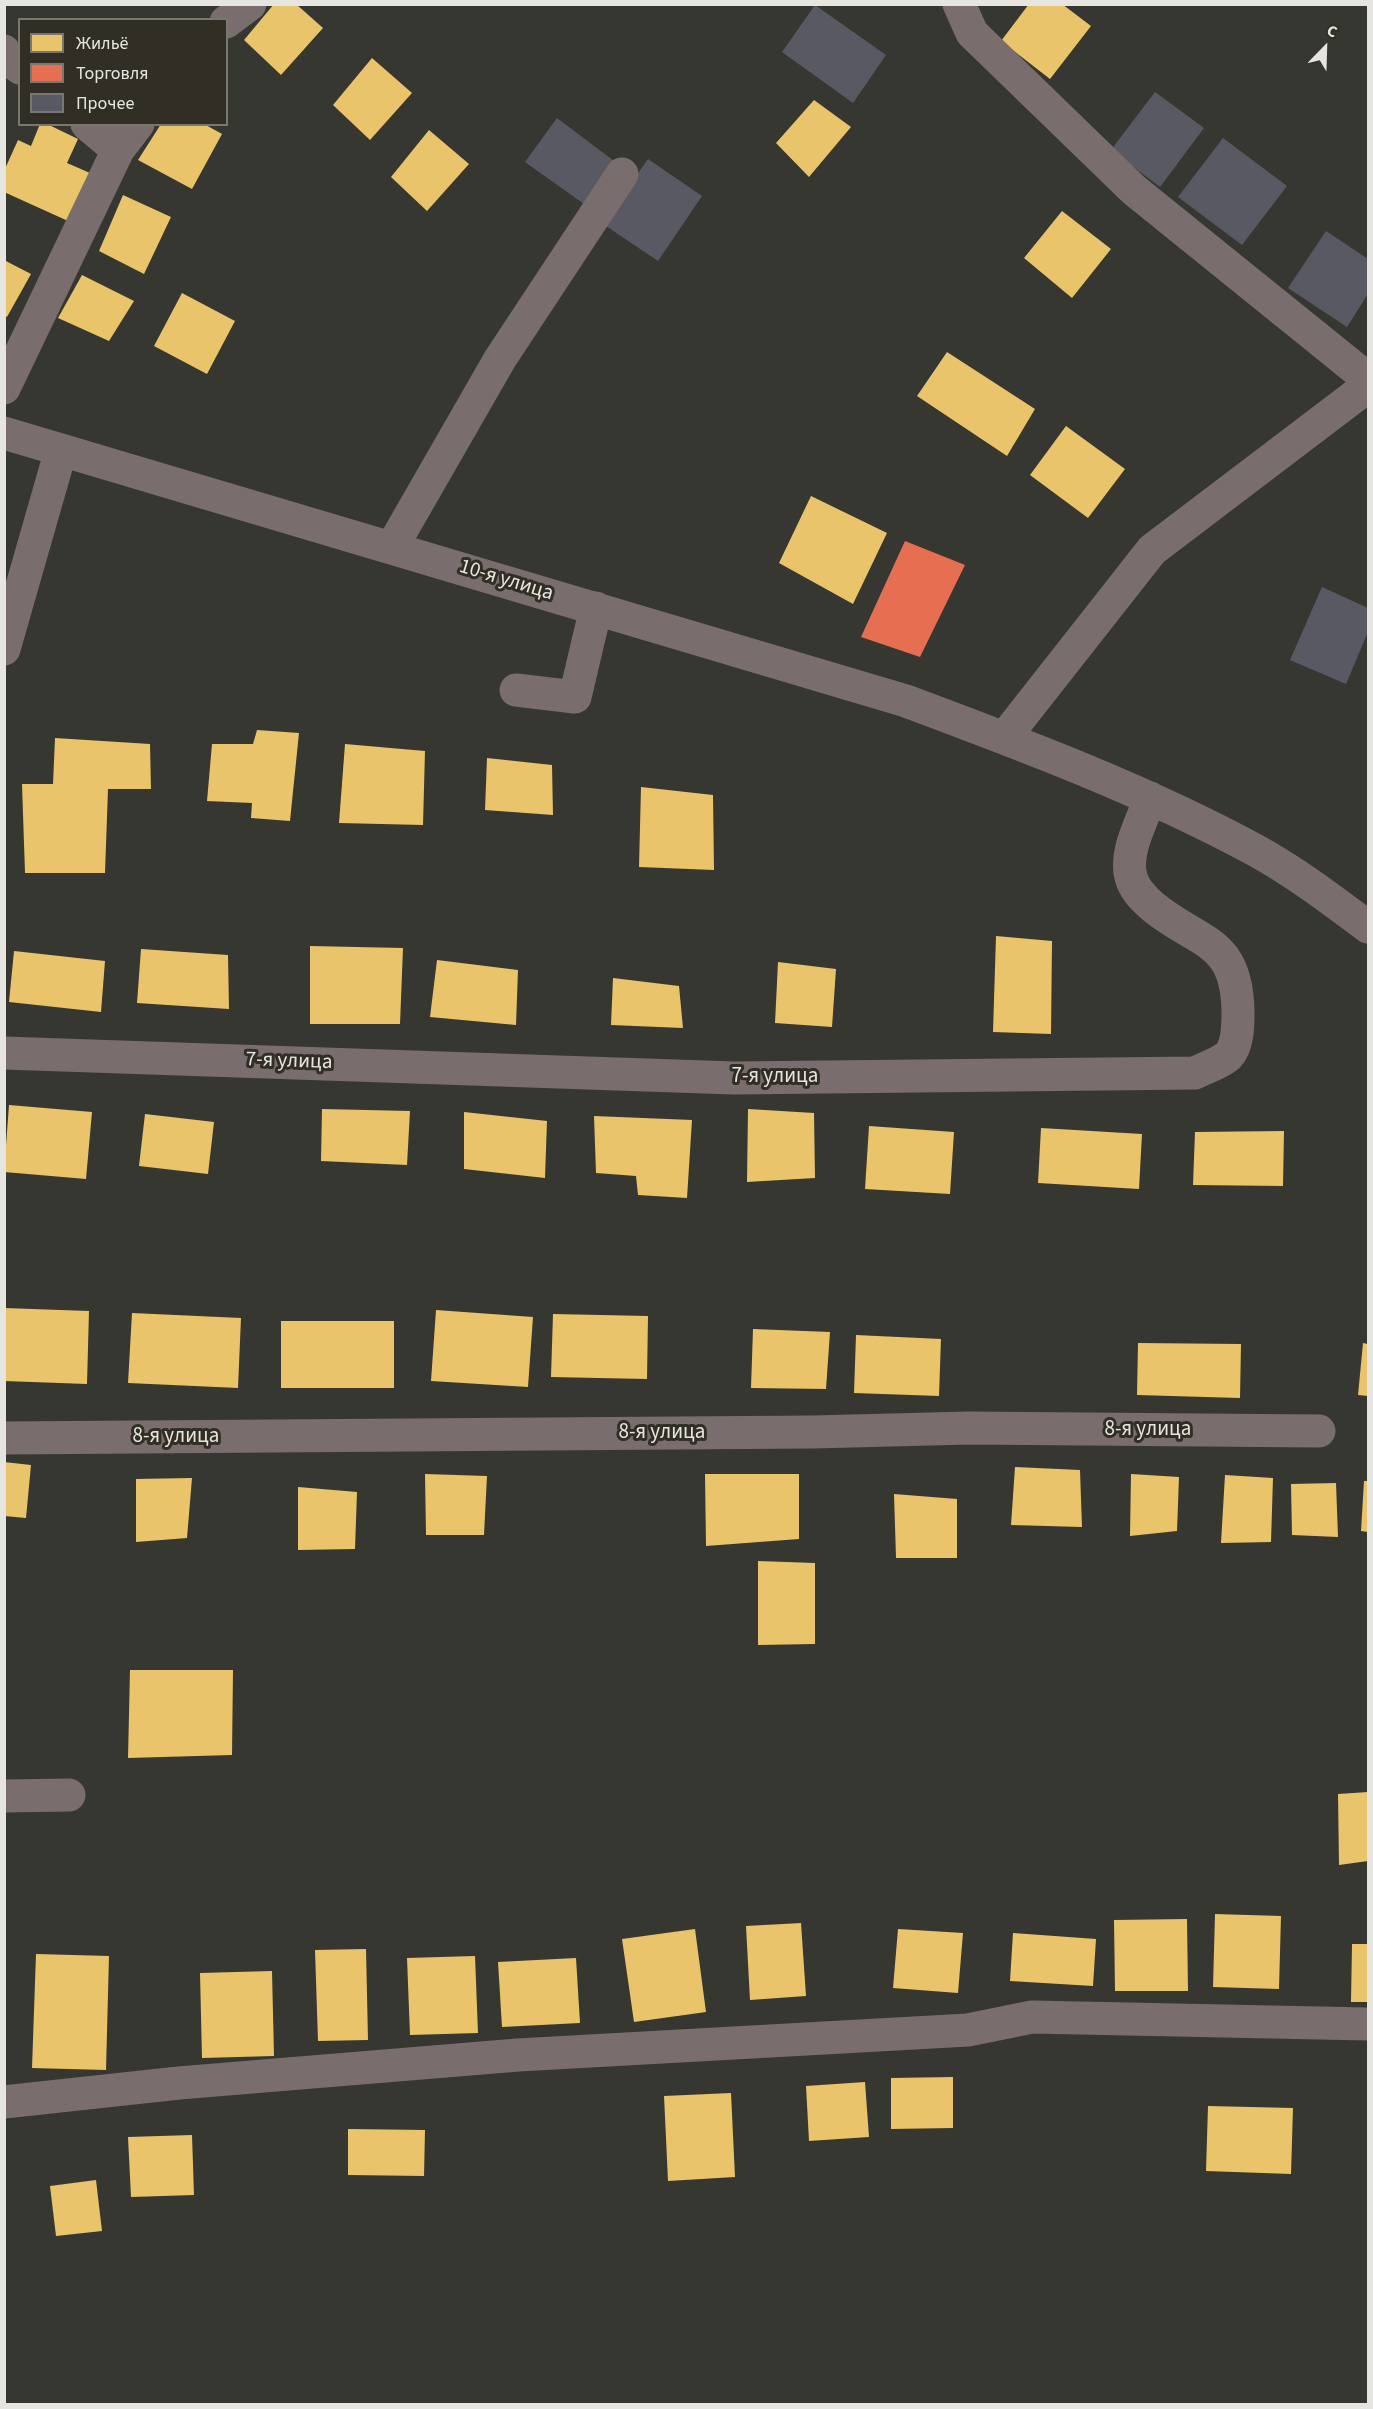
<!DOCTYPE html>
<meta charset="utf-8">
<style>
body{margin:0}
#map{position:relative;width:1373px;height:2409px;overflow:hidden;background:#373732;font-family:"Source Sans 3",sans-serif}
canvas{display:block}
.frame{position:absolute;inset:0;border:6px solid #e7e5e0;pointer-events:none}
.legend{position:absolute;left:18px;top:18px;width:210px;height:108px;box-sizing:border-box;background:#302e25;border:2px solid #797770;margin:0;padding:8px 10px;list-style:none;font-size:18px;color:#e7e5e0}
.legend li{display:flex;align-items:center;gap:12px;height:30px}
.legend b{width:30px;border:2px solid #797770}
.north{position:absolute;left:1295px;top:18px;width:60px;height:60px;-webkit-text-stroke:4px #302e25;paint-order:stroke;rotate:23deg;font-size:16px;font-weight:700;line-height:24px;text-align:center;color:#e7e5e0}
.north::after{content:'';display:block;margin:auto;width:21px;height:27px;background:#e7e5e0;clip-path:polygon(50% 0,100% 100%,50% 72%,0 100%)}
</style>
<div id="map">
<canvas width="1373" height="2409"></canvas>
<div class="frame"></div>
<ul class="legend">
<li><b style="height:16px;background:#e9c46a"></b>Жильё</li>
<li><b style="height:16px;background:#e76f51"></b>Торговля</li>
<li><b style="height:16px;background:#595963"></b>Прочее</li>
</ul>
<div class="north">С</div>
</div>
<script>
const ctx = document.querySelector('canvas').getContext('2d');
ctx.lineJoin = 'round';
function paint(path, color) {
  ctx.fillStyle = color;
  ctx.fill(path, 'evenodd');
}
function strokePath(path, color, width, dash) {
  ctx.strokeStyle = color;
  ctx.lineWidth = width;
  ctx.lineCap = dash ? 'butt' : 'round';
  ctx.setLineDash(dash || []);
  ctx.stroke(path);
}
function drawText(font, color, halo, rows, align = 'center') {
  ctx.font = font + ' "Source Sans 3",sans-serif';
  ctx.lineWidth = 6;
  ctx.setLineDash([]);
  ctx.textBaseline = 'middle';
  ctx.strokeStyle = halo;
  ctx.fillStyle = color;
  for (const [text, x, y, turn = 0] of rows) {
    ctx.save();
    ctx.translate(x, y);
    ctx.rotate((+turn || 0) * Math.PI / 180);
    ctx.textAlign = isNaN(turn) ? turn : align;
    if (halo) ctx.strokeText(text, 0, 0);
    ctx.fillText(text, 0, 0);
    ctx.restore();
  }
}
paint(new Path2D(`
 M274 4H296L323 28 281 75 244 40Z
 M1029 4H1062L1091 26 1050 79 1001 41Z
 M372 58 412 93 370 140 333 105Z
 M814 100 851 127 809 177 776 143Z
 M40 124H47L78 139 67 163 90 173 68 221 4 192V171L18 140 31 146Z
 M161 124H204L222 134 192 189 138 160Z
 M429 130 469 164 427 211 391 177Z
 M123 195 171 217 144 274 99 251Z
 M1062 211 1111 249 1072 298 1024 258Z
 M4 260 31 274 7 317 4 315Z
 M82 275 134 301 109 341 58 318Z
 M182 293 235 321 207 374 154 346Z
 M947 352 1035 409 1007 456 917 396Z
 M1066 426 1125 469 1088 518 1030 475Z
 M811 496 887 533 853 604 779 563Z
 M257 730 299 733 290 821 251 818 252 803 207 801 212 744H253Z
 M55 738 150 744 151 789H108L105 873H25L22 784H53Z
 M345 744 425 751 423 825 339 823Z
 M487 758 552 765 553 815 485 810Z
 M641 787 713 795 714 870 639 867Z
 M996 936 1052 941 1051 1034 993 1032Z
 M310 946 403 948 400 1024H310Z
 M141 949 228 955 229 1009 137 1003Z
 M14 951 105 961 101 1012 9 1002Z
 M437 960 518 970 516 1025 430 1017Z
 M778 962 836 969 832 1027 775 1023Z
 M613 978 679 986 683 1028 611 1025Z
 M9 1105 92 1112 86 1179 4 1172Z
 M322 1109 410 1111 407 1165 321 1161Z
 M748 1109 814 1113 815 1178 747 1182Z
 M464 1112 547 1121 545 1178 464 1169Z
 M145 1114 214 1122 208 1174 139 1166Z
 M594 1116 692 1120 687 1198 638 1195 636 1176 596 1173Z
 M869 1126 954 1132 950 1194 865 1189Z
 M1041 1128 1142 1134 1139 1189 1038 1183Z
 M1284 1131 1283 1186 1193 1185 1195 1132Z
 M4 1308 89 1311 87 1384 4 1381Z
 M436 1310 533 1317 528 1387 431 1381Z
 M132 1313 241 1318 238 1388 128 1383Z
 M553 1314 648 1316 647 1379 551 1377Z
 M281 1321H394V1388H281Z
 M753 1329 830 1332 826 1389 751 1388Z
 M856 1335 941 1339 939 1396 854 1393Z
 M1138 1343 1241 1344 1240 1398 1137 1395Z
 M1363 1343 1368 1344V1396L1358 1395Z
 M4 1462 31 1465 26 1518 4 1516Z
 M1015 1467 1080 1470 1082 1527 1011 1525Z
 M425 1474 487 1476 484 1535H426Z
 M705 1474H799V1539L706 1546Z
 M1131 1474 1179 1477 1177 1531 1130 1536Z
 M1225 1475 1273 1478 1271 1542 1221 1543Z
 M192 1478 187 1538 136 1542V1479Z
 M1364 1481H1368V1532L1361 1531Z
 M1336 1483 1338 1537 1292 1535 1291 1484Z
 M298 1487 357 1492 355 1549 298 1550Z
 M894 1494 957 1499V1558H896Z
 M758 1561 815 1563V1644L758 1645Z
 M130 1670H233L232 1755 128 1758Z
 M1368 1792V1861L1339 1865 1338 1794Z
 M1215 1914 1281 1916 1279 1989 1213 1987Z
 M1187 1919 1188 1991H1115L1114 1920Z
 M801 1923 806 1996 750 2000 746 1926Z
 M695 1929 706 2012 634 2022 622 1939Z
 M898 1929 963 1933 958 1993 893 1988Z
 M1013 1933 1096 1939 1093 1986 1010 1981Z
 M1352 1944H1368V2002H1351Z
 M366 1949 368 2040 318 2041 315 1950Z
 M36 1954 109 1956 106 2070 32 2068Z
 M475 1956 478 2033 410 2035 407 1958Z
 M576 1958 580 2023 502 2027 498 1962Z
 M272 1971 274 2056 202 2058 200 1973Z
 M953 2077V2128L891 2129V2078Z
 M865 2082 869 2137 809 2141 806 2086Z
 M731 2093 735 2177 668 2181 664 2096Z
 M1208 2106 1293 2108 1291 2174 1206 2171Z
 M348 2129 425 2130 424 2176 348 2175Z
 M192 2135 194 2195 131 2197 128 2137Z
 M96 2180 102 2231 56 2236 50 2186Z`), '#e9c46a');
paint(new Path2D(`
 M905 541 965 565 920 657 861 637Z`), '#e76f51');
paint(new Path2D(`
 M815 5 886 55 853 103 782 52Z
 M1155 92 1204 128 1160 187 1111 150Z
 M557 118 614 161 584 204 525 162Z
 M1223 138 1287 186 1242 245 1178 197Z
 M648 159 702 196 658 261 603 224Z
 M1326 231 1368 259V294L1347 327 1288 288Z
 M1322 587 1368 608V632L1346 684 1290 660Z`), '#595963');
strokePath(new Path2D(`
 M959 4 972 33 1134 190 1368 379
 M226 22 250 4
 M4 51 6 57 20 68
 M87 124 118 150
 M4 388 118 150 138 124
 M4 433 906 701C1024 745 1144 790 1255 850 1295 872 1332 900 1368 927
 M392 547 500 359 622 174
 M4 649 61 450
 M516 690 575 697 596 608
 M1005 737 1152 550 1368 386
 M4 1053 734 1078 1195 1073C1205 1068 1220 1063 1228 1056 1238 1046 1238 1025 1238 1012 1237 938 1199 945 1152 906 1143 898 1134 889 1131 877 1124 852 1142 822 1150 798
 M4 1438 813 1432 969 1428 1319 1431
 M4 1796 69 1795
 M4 2102 179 2083 518 2055 968 2030 1032 2017 1368 2024`), '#796e6d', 33);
drawText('21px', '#e7e5e0', '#302e25', [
 ["10-я улица",506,581,17],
 ["7-я улица",289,1062,2],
 ["7-я улица",775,1077],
 ["8-я улица",1148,1430],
 ["8-я улица",662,1433],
 ["8-я улица",176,1437]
]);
</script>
